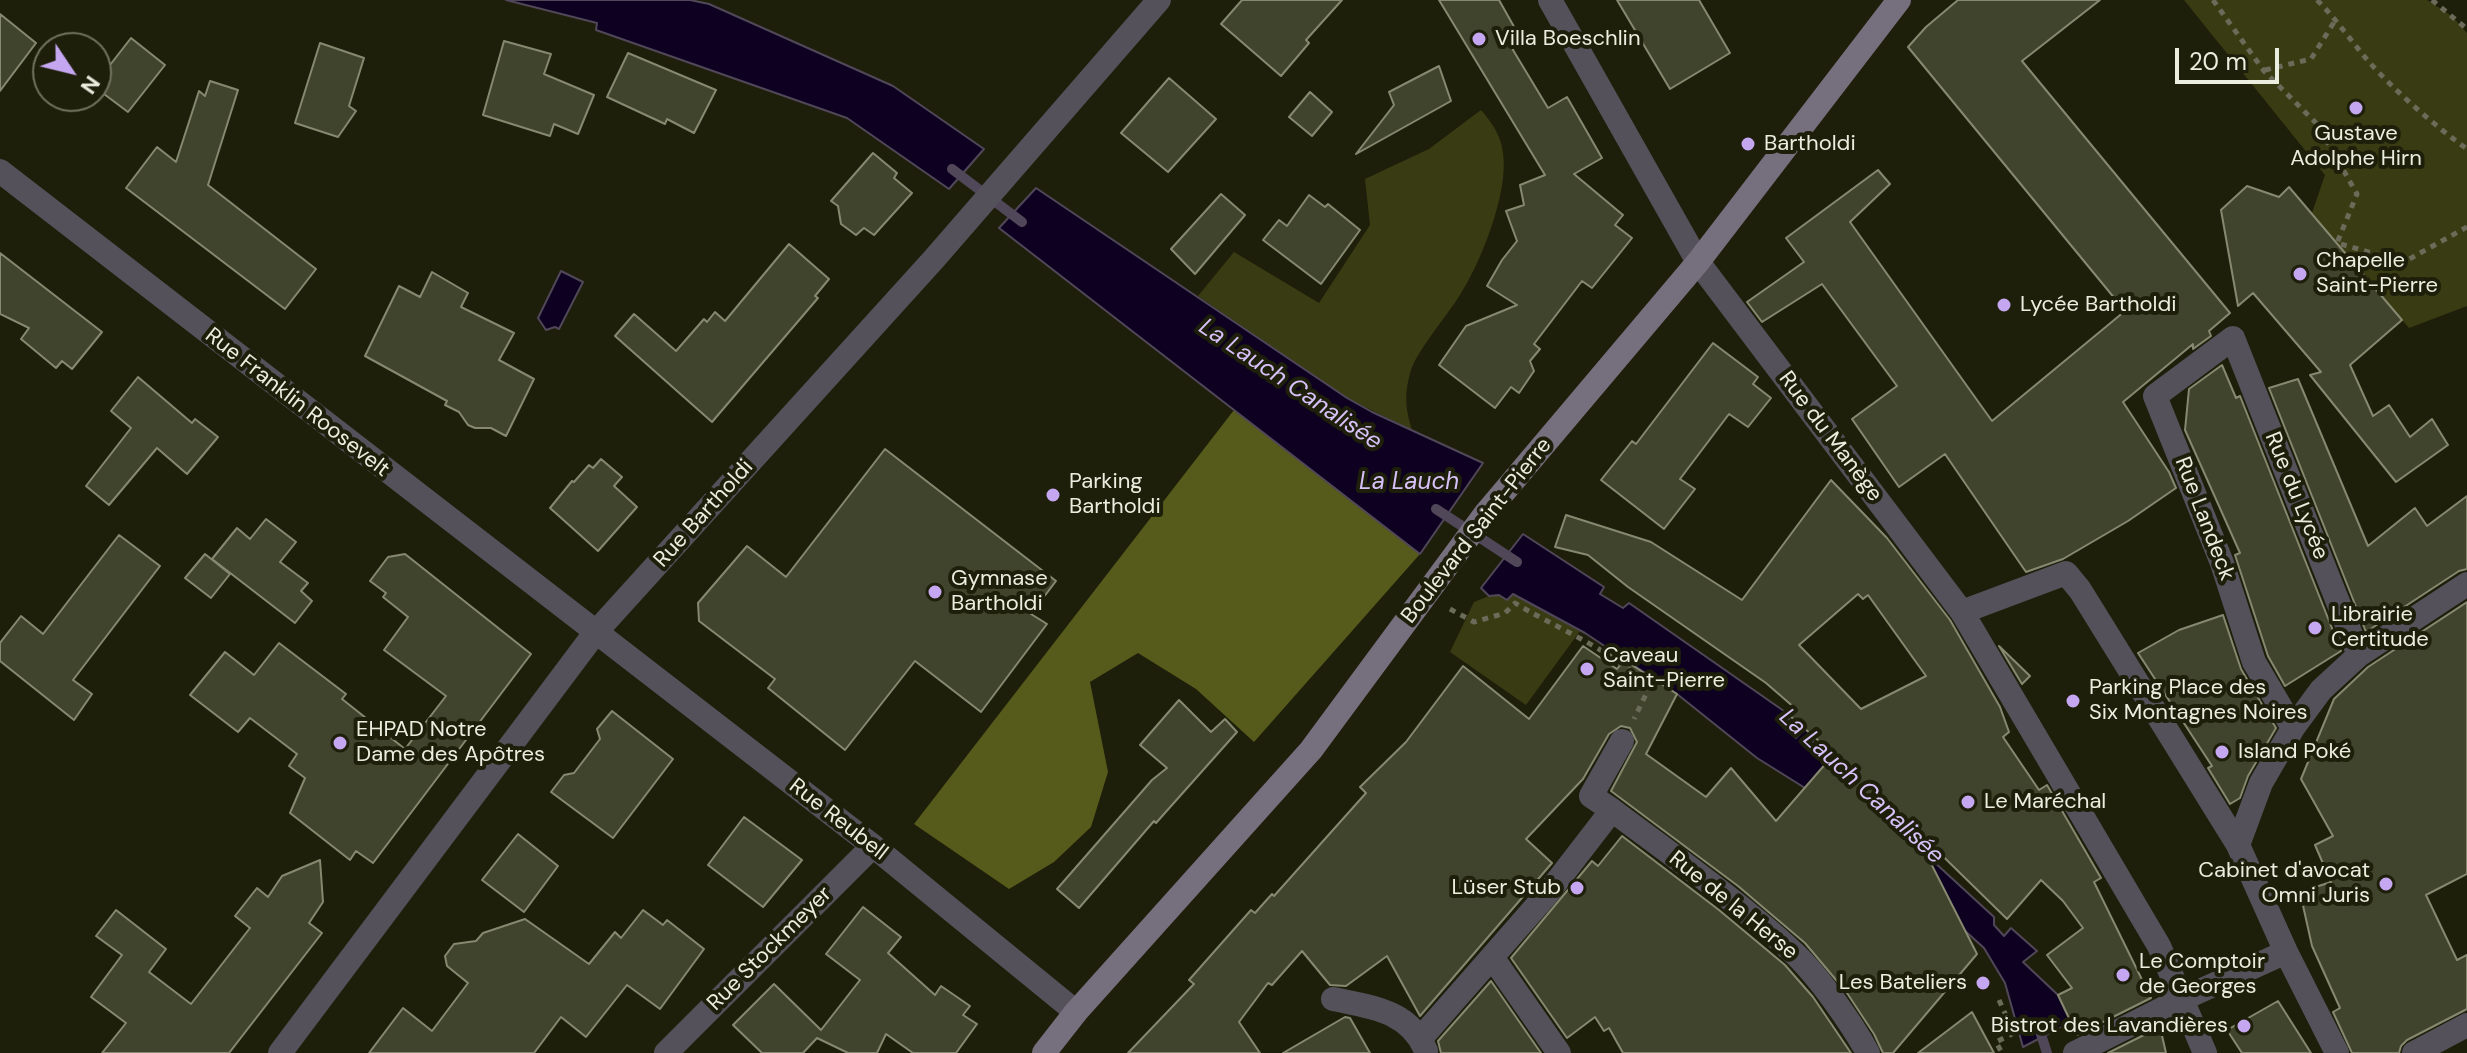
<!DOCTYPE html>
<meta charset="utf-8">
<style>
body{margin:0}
#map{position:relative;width:2467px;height:1053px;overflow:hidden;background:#1e1f0a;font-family:"DM Sans",sans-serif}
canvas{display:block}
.north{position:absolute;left:32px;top:32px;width:80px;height:80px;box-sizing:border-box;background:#1e1f0a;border:2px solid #70715f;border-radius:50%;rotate:125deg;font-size:22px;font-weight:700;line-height:32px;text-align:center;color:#ebeddf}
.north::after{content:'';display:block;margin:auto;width:28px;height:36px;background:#c5a7f1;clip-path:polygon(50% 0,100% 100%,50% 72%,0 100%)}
.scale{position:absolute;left:2175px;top:48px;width:104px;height:36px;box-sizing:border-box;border:4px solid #ebeddf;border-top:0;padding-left:10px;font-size:24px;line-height:28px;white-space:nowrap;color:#ebeddf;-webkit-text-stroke:6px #1e1f0a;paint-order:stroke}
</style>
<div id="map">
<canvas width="2467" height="1053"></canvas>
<div class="north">N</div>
<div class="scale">20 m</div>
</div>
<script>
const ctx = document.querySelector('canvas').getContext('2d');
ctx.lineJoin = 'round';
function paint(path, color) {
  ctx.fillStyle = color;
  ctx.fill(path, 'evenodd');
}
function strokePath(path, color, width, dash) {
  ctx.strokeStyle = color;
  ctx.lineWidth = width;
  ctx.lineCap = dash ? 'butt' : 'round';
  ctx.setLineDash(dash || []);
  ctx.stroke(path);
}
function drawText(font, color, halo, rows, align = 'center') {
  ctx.font = font + ' "DM Sans",sans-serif';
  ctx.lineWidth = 8;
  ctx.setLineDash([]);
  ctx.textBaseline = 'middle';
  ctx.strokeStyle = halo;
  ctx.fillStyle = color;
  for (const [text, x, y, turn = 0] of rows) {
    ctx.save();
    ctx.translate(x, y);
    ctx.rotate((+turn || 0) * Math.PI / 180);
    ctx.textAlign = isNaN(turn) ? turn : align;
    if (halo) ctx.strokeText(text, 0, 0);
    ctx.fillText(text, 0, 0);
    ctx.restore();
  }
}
paint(new Path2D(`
 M2184 0H2427L2452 16 2467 33V306L2409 328 2312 213 2325 175Z
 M1481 110C1492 123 1501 135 1503 153 1509 193 1480 265 1458 298 1446 317 1417 351 1411 370 1404 393 1405 408 1412 430L1347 398 1198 296 1234 252 1319 303 1370 225 1365 179 1429 149Z
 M1513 594 1580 631 1526 705 1450 652 1474 602 1489 596Z`), '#393c13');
paint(new Path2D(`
 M1234 410 1420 554 1254 742 1196 689 1138 653 1090 682 1108 772 1091 827 1054 862 1009 889 914 824Z`), '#565a1b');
const water = new Path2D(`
 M506 0H690L709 4 893 86 984 149 949 189 847 118 596 30 597 23Z
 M1036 188 1347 398 1372 412 1483 463 1420 554 999 228Z
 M561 271 583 282 559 329 555 327 546 330 538 318Z
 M1523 534 1604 587 1600 594 1623 608 1629 603 1791 716 1783 727 1796 738 1805 729 1815 736 1811 746 1826 759 1831 756 1871 786 1896 827 1994 917V925L2004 936 2011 928 2037 951 2023 962 2058 995 2071 1022 2023 1047 2005 983 1984 948 1846 823 1805 788 1757 758 1677 694 1585 633 1513 594 1507 600 1499 595 1489 596 1481 588Z`);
paint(water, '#0d0020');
strokePath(water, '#504759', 2);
strokePath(new Path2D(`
 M952 169 1022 222
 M1436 509 1517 562
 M2038 1025 2047 1053`), '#504759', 10);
const building = new Path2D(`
 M1242 0H1342L1306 40 1309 43 1281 76 1221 24Z
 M1439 0H1499L1517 32 1513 50 1548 108 1567 97 1602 158 1574 174 1623 215 1615 225 1632 238 1592 288 1582 281 1534 344 1540 349 1530 361 1534 371 1519 393 1511 387 1495 408 1439 365 1466 326 1517 305 1487 286 1502 260 1517 241 1506 211 1524 205 1520 185 1545 175Z
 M1617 0H1699L1730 53 1670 89Z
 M1958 0H2100L2022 61 2230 313 2209 331 2211 336 2193 349V344L2123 402 2169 472 2176 488 2128 521 2063 559 2026 572 1945 454 1899 487 1852 419 1897 386 1822 284 1762 322 1747 302 1804 262 1786 238 1878 170 1890 184 1850 222 1992 421 2125 311 1908 47 1926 27Z
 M0 14 36 43 0 91Z
 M131 38 165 65 128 112 96 88V83Z
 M504 41 551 54 544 74 594 95 578 134 554 124 550 136 483 115Z
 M320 43 364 58 349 106 356 111 338 137 295 123Z
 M628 53 716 90 694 133 667 119 665 124 607 97Z
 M1439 66 1451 101 1356 154 1394 105 1389 92Z
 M1169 78 1216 119 1168 172 1121 133Z
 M210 81 238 90 208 185 316 269 285 309 126 188 157 147 176 162 199 91 205 96Z
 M1310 92 1332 112 1312 136 1289 117Z
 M873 153 897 173 894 178 912 193 874 235 864 228 856 235 841 224 838 206 831 201Z
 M2247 186 2279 197 2289 187 2402 320 2350 365 2373 416 2389 405 2410 437 2432 419 2448 445 2396 482 2310 375 2321 372 2253 293 2238 306 2221 210Z
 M1221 194 1245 215 1195 274 1171 249Z
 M1309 195 1325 207 1328 204 1360 230 1321 284 1263 240 1279 220 1287 226Z
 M789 244 829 279 815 296 818 298 712 422 615 336 634 314 676 351 704 319 707 322 715 312 725 321Z
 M0 253 102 332 72 369 62 361 56 368 21 339 29 328 0 314Z
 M432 272 468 293 461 307 514 333 499 360 534 379 506 436 491 428H475L468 425 459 412 445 405 447 401 365 356 399 286 420 297Z
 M1713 343 1758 377 1753 384 1771 398 1748 427 1729 414 1680 479 1695 489 1664 529 1601 480 1632 441 1636 444Z
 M2222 365 2236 398 2240 396 2341 651 2285 686 2268 656 2235 555 2240 553 2185 430 2189 389Z
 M138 377 192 423 195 419 218 437 187 474 157 448 109 505 86 486 131 428 111 411Z
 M2298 379 2368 546 2415 508 2427 526 2467 496V569L2459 571 2366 632 2269 388Z
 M885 449 1056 581 1031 614 1047 624 981 712 915 661 845 750 768 688 775 679 699 621 698 603 747 546 786 577Z
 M601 459 622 477 614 486 637 507 598 551 550 508 572 481 574 482 589 465 593 468Z
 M1831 480 1887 538 1950 620 2000 707 2009 732 2003 737 2039 790 2047 785 2101 878 2094 882 2151 998 2077 1035 2058 995 2072 988 2047 955 2083 928 2063 901 2041 880 2007 919 1912 826 1977 954 1893 1053H1883L1874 1034 1847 993 1805 943 1738 886 1611 791 1637 742 1630 728 1621 726 1609 734 1583 779 1526 839 1552 863 1420 1016 1387 956 1346 986 1330 985 1302 951 1272 985 1268 983 1239 1022 1260 1053H1128L1194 984 1189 980 1251 910 1255 913 1272 894 1274 896 1366 793 1360 787 1406 742 1463 666 1529 719 1583 646 1617 669 1624 660 1677 694 1646 754 1706 797 1731 768 1776 821 1834 754 1790 716 1796 709 1766 683 1628 587 1588 555 1555 547 1566 515 1651 542 1742 600ZM1858 594 1863 599 1868 595 1926 676 1861 709 1799 645Z
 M266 519 296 542 280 562 308 583 301 591 312 601 295 623 212 559 237 528 250 539Z
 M119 535 160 566 73 680 92 694 74 720 0 661V643L21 616 43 634Z
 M205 554 230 574 211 598 185 578Z
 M405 554 531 654 373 863 356 851 350 860 290 813 305 778 289 766 297 754 250 718 238 732 190 695 225 652 254 675 279 643 346 694 342 699 405 749 446 696 384 650 408 617 383 597 386 593 370 581 388 557Z
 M2467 602V874L2426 895 2457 960 2467 955V1009L2407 1040 2401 1046 2399 1053H2352L2333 1012 2340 1008 2312 946 2300 892 2331 882 2315 845 2333 836 2301 779 2334 699 2368 667Z
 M2223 615 2241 669 2276 728 2248 776 2240 798 2230 804 2208 768 2212 766 2138 653 2179 630Z
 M1999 646 2030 676 2022 684Z
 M1179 700 1211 732 1225 719 1237 732 1156 823 1154 821 1079 908 1057 889 1152 780 1167 768 1140 745Z
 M612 711 673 759 613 838 551 792 564 775 574 773 600 739 597 729Z
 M744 817 802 860 763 907 708 865Z
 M518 834 558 866 524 912 482 880Z
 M1622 836 1719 910 1785 965 1813 997 1851 1053H1623L1609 1028 1604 1031 1595 1017 1567 1038 1511 958 1592 861 1598 866Z
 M320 860 323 902 309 923 322 933 229 1053H102L126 1023 91 997 122 955 96 936 116 910 166 949 149 972 191 1004 250 928 235 916 257 888 268 897 282 876Z
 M863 907 901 937 888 953 935 995 941 986 970 1006 963 1015 977 1024 956 1053H913L886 1034 877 1053H848L817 1038 803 1053H762L733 1025 774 984 821 1030 860 980 826 954Z
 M643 910 663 925 667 920 704 949 660 1009 627 985 586 1037 561 1017 534 1053H369L403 1008 432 1031 468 983 447 966 445 956 454 944 476 941 483 933 525 919 589 964 615 932 621 938Z
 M1491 981 1541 1053H1441L1438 1041Z
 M2278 1001 2311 1053H2242L2227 1030Z
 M1972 1012 1994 1053H1918Z
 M1345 1017 1350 1018 1370 1053H1283Z
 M2160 1027 2166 1053H2108Z`);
paint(building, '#41442d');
strokePath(building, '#868970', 2);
strokePath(new Path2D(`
 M2213 0 2264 71 2317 124 2357 194 2337 243 2404 262 2467 227
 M2317 0C2337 20 2351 41 2369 62 2395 91 2435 126 2467 149
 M2432 0 2467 29
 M2265 70 2311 59 2336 19
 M1450 609 1474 622 1505 613 1515 603C1548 624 1630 658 1648 690L1634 719
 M1999 1000 2014 1033 1996 1042 2002 1053`), '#6a6b58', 5, [6, 6]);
strokePath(new Path2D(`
 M1550 0 1698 262 1962 612
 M0 171 873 846 1076 1012
 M2293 728 2254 662 2222 563 2155 396 2233 338 2359 655
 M1612 810 1591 796 1622 741
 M2238 845 2261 783 2293 728 2321 690 2359 655 2467 584
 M1492 957 1559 1053
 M1333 999C1372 1007 1410 1011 1426 1051
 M1421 1038 1548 893 1612 810C1673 856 1739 902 1795 954 1820 978 1852 1024 1868 1053
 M280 1053 595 633 934 259 1159 0
 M666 1053 873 846
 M2075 1053 2180 1000 2286 952
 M2205 1053 2159 946 1962 612 2066 573 2080 590 2238 845 2286 952 2337 1053
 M2414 1053 2467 1025`), '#55515b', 24);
strokePath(new Path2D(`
 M1044 1053 1076 1012 1311 750 1486 513 1698 262 1899 0`), '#756f7e', 24);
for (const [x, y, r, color] of [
 [1479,39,8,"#c5a7f1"],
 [2356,108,8,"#c5a7f1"],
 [1748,144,8,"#c5a7f1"],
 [2300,274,8,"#c5a7f1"],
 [2004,305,8,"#c5a7f1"],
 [1053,495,8,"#c5a7f1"],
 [935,592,8,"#c5a7f1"],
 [2315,628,8,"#c5a7f1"],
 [1587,669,8,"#c5a7f1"],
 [2073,701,8,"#c5a7f1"],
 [340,743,8,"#c5a7f1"],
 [2222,752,8,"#c5a7f1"],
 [1968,802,8,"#c5a7f1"],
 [2386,884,8,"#c5a7f1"],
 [1577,888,8,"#c5a7f1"],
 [2123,975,8,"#c5a7f1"],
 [1983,983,8,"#c5a7f1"],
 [2244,1026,8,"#c5a7f1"]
]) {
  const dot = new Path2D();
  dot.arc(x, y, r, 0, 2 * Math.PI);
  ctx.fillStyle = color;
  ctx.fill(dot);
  strokePath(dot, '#1e1f0a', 3);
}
drawText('22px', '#ebeddf', '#1e1f0a', [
 ["Villa Boeschlin",1495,39],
 ["Gustave",2356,134,"center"],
 ["Adolphe Hirn",2356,159,"center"],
 ["Bartholdi",1764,144],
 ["Chapelle",2316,261],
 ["Saint-Pierre",2316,286],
 ["Lycée Bartholdi",2020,305],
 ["Parking",1069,482],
 ["Bartholdi",1069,507],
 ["Gymnase",951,579],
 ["Bartholdi",951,604],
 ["Librairie",2331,615],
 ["Certitude",2331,640],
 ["Caveau",1603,656],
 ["Saint-Pierre",1603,681],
 ["Parking Place des",2089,688],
 ["Six Montagnes Noires",2089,713],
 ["EHPAD Notre",356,730],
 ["Dame des Apôtres",356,755],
 ["Island Poké",2238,752],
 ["Le Maréchal",1984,802],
 ["Cabinet d'avocat",2370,871,"right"],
 ["Omni Juris",2370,896,"right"],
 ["Lüser Stub",1561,888,"right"],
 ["Le Comptoir",2139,962],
 ["de Georges",2139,987],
 ["Les Bateliers",1967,983,"right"],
 ["Bistrot des Lavandières",2228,1026,"right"]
], 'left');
drawText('22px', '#ebeddf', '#1e1f0a', [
 ["Rue Franklin Roosevelt",297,403,38],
 ["Rue du Manège",1830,437,53],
 ["Rue du Lycée",2296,496,68],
 ["Rue Bartholdi",704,514,-48],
 ["Rue Landeck",2204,519,69],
 ["Boulevard Saint-Pierre",1477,531,-52],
 ["Rue Reubell",838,820,38],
 ["Rue de la Herse",1733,906,39],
 ["Rue Stockmeyer",770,949,-45]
]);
drawText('italic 24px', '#d7c1f9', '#1e1f0a', [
 ["La Lauch Canalisée",1290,385,34],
 ["La Lauch",1409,483],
 ["La Lauch Canalisée",1861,787,43]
]);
</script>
